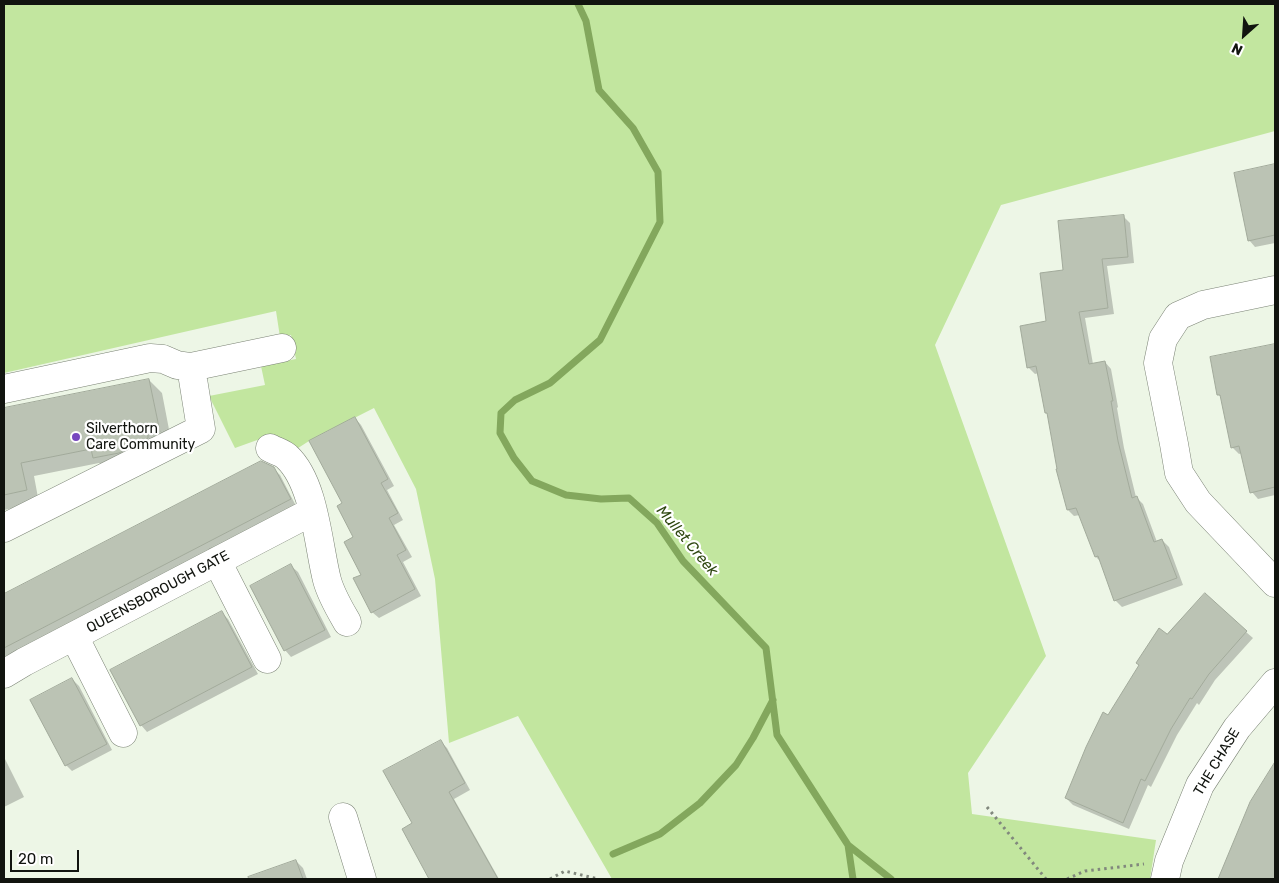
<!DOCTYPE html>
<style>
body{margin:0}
#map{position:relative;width:1279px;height:883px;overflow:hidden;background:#edf6e6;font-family:Rubik,sans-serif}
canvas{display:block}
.frame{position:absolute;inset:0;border:5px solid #11140f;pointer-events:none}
.north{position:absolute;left:1219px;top:10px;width:50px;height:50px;-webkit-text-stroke:4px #fff;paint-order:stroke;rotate:206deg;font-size:14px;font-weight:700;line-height:20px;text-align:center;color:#11140f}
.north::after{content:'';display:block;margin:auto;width:18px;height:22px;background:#11140f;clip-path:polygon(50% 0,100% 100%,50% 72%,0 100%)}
.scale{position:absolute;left:10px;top:850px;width:69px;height:22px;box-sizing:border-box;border:2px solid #11140f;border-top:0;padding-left:6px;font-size:15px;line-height:18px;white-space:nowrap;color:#11140f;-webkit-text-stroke:4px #fff;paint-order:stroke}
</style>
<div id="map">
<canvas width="1279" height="883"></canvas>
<div class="frame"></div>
<div class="north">N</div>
<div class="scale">20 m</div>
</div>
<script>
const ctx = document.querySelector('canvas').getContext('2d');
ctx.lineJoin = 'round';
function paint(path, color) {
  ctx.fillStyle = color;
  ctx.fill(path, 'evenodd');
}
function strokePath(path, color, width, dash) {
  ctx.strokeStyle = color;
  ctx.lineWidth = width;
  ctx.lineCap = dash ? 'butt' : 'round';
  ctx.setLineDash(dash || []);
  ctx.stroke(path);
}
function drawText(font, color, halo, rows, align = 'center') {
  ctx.font = font + ' Rubik,sans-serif';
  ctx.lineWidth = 4.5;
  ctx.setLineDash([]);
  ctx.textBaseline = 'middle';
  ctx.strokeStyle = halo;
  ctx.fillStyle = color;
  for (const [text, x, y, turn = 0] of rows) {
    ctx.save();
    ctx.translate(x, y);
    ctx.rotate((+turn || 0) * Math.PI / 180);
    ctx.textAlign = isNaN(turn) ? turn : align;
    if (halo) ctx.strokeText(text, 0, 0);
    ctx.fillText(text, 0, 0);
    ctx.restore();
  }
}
paint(new Path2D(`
 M4 4H1275V131L1001 205 935 345 1046 656 968 773 972 814 1156 840 1150 879H612L518 716 449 743 435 579 416 489 374 408 309 441 295 450 260 439 235 448 209 396 265 385 261 366 296 359 291 335 280 337 276 311 4 373Z`), '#c2e69f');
paint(new Path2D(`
 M1275 166V243L1255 247 1249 240 1235 174Z
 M1123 216 1130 223 1134 263 1107 266 1114 314 1085 318 1093 364 1105 362 1111 369 1118 407 1117 408 1124 448 1136 497 1143 504 1157 542 1162 540 1169 547 1183 585 1122 607 1115 600 1102 563 1096 557 1080 515 1074 516 1068 510 1049 415 1046 413 1039 373 1035 374 1028 367 1047 322 1064 271Z
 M1275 345V495L1258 499 1252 492 1242 453 1239 454 1232 447 1222 398 1219 395 1211 358Z
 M149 380 162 393 172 445 107 470 99 463 34 476 39 503 4 510V409Z
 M355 418 361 425 394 486 387 490 403 520 394 525 412 557 403 562 421 596 379 618 372 612 362 575 355 538 344 504Z
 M261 462 273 468 280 475 296 506 4 657V595Z
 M291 566 298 572 331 637 291 657 285 650Z
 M222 613 228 619 258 674 147 732 141 725Z
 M1246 632 1253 638 1215 680 1199 705 1197 703 1177 735 1151 787 1148 785 1129 829 1073 805 1066 798 1109 716 1168 635Z
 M72 679 79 686 112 750 72 771 66 765Z
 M440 741 447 748 470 790 454 799 499 879H431L403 829 414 824Z
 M4 757 24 797 4 807Z
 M1275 765V879H1220L1251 803Z
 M296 861 303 868 307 879H250V878Z`), '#0003');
strokePath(new Path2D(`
 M578 4 586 21 599 90 633 128 658 172 660 222 600 340 550 383 515 400 501 413 500 433 514 458 532 481 566 495 601 499 629 498 657 523 683 561 766 648 777 735 848 845 853 879
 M848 845 891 879
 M613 854 660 834 700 803 736 765 753 738 773 700`), '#83a75d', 7);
const building = new Path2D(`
 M1275 164V235L1248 241 1234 173Z
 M1124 215 1128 257 1102 259 1108 308 1079 312 1089 364 1105 361 1113 401H1111L1118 441 1132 498 1137 496 1154 542 1162 539 1177 578 1114 601 1098 556 1095 557 1076 508 1067 510 1056 469H1057L1047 413H1045L1036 366 1027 368 1020 326 1046 321 1040 273 1063 270 1058 221Z
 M1275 344V487L1250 493 1239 446 1231 448 1220 395H1217L1210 357Z
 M149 379 160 432 148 434V438L143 441 122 445 123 451 119 453 93 458 91 449 21 463 27 490 4 495V408Z
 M355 417 388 479 381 483 398 513 389 518 406 550 397 555 415 589 371 613 353 578 361 575 344 542 353 537 337 506 342 503 309 441Z
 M261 461 274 467 291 499 4 648V594Z
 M291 564 325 630 284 651 250 586Z
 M1205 593 1247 631 1209 674 1192 699 1190 698 1171 729 1145 781 1141 779 1123 823 1065 798 1086 747 1103 712 1108 715 1139 665 1136 663 1159 628 1167 634Z
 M222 611 252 667 140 726 110 670Z
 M72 678 107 744 65 766 30 700Z
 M441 740 465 783 449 792 498 879H429L402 829 412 823 383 771Z
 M1275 762V879H1218L1250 802Z
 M296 860 303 879H249L248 877Z`);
paint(building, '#bbc3b4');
strokePath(building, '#a2aa9b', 1);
const minor = new Path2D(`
 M1275 290 1203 305 1178 316 1163 339 1158 363 1174 444 1179 473 1198 502 1275 583
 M4 389 150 358 163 359 177 365 191 367 282 348
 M270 448C275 451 283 453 287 457 315 483 318 545 327 580 331 595 339 608 347 622
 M4 528 201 429 191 367
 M217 561 267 659
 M74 636 123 733
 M4 674 24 662 313 511
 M343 817 362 879
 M1165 879 1169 861 1200 785 1237 728 1275 683`);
strokePath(minor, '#7b8375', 29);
strokePath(new Path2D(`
 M987 807 1046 879
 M550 879 565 871 598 879
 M1067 879 1085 871 1144 864`), '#81887d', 3, [2.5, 4]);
strokePath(minor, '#fff', 28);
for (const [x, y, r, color] of [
 [76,437,5,"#7647bf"]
]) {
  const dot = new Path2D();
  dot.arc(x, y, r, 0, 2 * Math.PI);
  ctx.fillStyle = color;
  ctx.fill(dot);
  strokePath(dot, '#fff', 2);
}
drawText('14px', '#11140f', '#fff', [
 ["Silverthorn",86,429],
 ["Care Community",86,445]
], 'left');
drawText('14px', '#11140f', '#fff', [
 ["QUEENSBOROUGH GATE",158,592,-28],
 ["THE CHASE",1217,762,-59]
]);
drawText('italic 15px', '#2f4711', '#fff', [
 ["Mullet Creek",687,541,50]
]);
</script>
